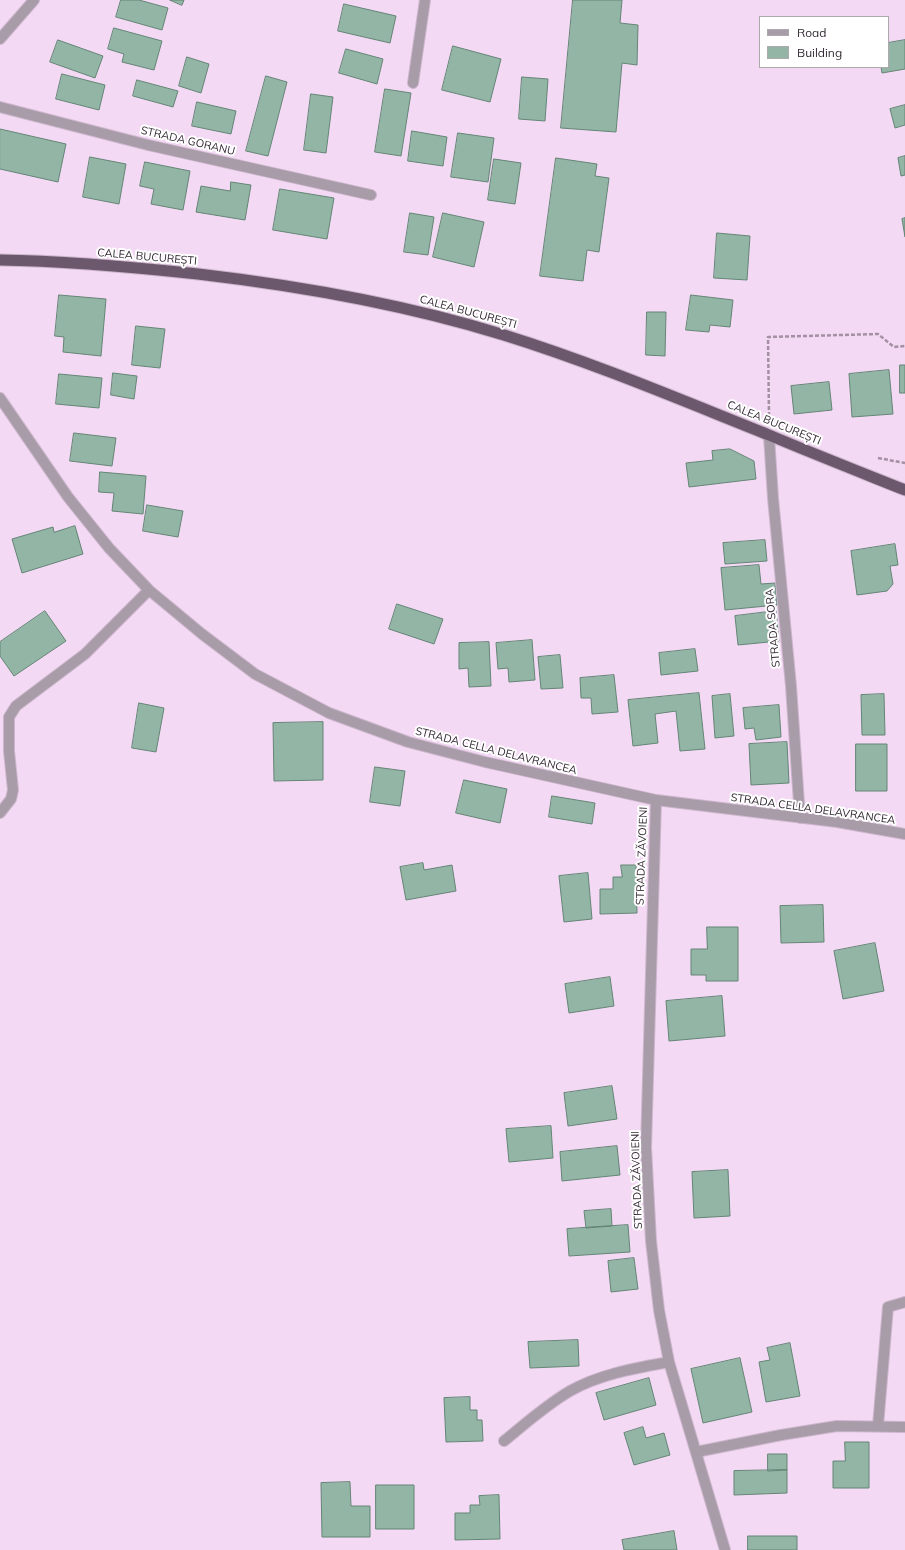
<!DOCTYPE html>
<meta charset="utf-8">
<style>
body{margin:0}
#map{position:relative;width:905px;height:1550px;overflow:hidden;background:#f3d9f3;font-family:Mulish,sans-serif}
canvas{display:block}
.legend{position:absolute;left:759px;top:16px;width:130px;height:52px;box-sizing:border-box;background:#fff;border:1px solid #ada9ad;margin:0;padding:5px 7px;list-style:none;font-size:12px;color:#332933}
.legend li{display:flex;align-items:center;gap:8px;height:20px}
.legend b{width:20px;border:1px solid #ada9ad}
</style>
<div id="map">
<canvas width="905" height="1550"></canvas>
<ul class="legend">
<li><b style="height:5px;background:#a79ca7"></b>Road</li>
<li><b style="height:11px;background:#92b5a5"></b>Building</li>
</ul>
</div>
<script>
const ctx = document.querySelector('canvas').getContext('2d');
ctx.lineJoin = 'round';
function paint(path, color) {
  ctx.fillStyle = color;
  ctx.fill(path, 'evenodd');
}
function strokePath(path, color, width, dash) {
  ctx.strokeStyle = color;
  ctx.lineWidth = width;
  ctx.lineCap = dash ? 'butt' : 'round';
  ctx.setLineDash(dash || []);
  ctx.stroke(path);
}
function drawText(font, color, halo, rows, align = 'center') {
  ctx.font = font + ' Mulish,sans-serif';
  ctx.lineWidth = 4;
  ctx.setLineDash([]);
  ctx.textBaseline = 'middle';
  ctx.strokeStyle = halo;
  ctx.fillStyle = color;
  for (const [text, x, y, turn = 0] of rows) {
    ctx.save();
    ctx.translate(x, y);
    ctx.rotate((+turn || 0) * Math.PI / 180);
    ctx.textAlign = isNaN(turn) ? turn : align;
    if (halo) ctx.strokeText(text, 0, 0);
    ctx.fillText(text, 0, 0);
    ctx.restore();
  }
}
const building = new Path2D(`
 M121 0H139L168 8 162 30 116 17Z
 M170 0H184L182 5Z
 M573 0H622L620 23 638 25 637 65 622 63 616 132 561 128Z
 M344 4 396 16 390 43 338 31Z
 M114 28 162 41 154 70 122 62 124 54 108 49Z
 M58 40 103 56 95 78 50 62Z
 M905 40V69L882 73 881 67H888V43Z
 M453 46 501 59 490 102 442 90Z
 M346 49 383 59 377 84 339 73Z
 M187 57 209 64 201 93 179 86Z
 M62 74 105 85 99 110 56 99Z
 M266 76 287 82 268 156 246 151Z
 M522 77 548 79 545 121 519 119Z
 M137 80 178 91 173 107 133 96Z
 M385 89 411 93 401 156 375 152Z
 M311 94 333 97 326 153 304 150Z
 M197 102 236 111 231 134 192 126Z
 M905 105V125L895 128 890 109Z
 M0 129 66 144 58 182 0 169Z
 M412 131 447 137 443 166 408 161Z
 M458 133 494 138 488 182 451 177Z
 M905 156V175L901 176 898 158Z
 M90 157 126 164 119 204 83 197Z
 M556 158 597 164 595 176 609 178 599 252 587 250 583 281 540 276Z
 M494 159 521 163 515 204 488 200Z
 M145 162 190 171 183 210 151 204 154 189 140 186Z
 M231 182 251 185 245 220 196 212 201 186 230 191Z
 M280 189 334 198 327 239 273 230Z
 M410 213 434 217 428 255 404 252Z
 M443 213 484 222 474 267 433 257Z
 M905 218V237L902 219Z
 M717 233 750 236 747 280 714 278Z
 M59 295 106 299 101 356 63 352 64 337 55 336Z
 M691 295 733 300 730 327 710 325 709 332 686 330Z
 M647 312H666L665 356 646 355Z
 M136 326 165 329 160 368 132 365Z
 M900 365H905V393H900Z
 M889 370 893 414 852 417 849 374Z
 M113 373 137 376 134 399 111 395Z
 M59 374 102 378 99 408 56 404Z
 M829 382 832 410 794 414 791 386Z
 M74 433 116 438 112 466 70 461Z
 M730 449 754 461 756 479 689 487 686 463 713 460 712 451Z
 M100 472 146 476 143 514 112 511 114 493 99 492Z
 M147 505 183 511 178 537 143 531Z
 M75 526 83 554 22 573 12 539 53 527 54 532Z
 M765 540 767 561 725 564 723 543Z
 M895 544 898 565 890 566 893 584 887 591 857 595 851 551Z
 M759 565 761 584 775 583 777 605 725 610 721 568Z
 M397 604 443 619 434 644 389 629Z
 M45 611 66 641 14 676 0 656V642Z
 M776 611 779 641 738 645 735 616Z
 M532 640 535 680 509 682 508 668 498 669 496 643Z
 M489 642 491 686 469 687 468 668 459 669V643Z
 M695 649 698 671 661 675 659 653Z
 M560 655 563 688 541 689 538 657Z
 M614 675 618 712 592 714 591 698H581L580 678Z
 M699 693 705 749 680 751 676 711 655 714 658 743 633 746 628 700Z
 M730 694 734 736 715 738 712 696Z
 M884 694 885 735H862L861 695Z
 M139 703 164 708 156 752 132 748Z
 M779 705 781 737 756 740 754 728 745 729 743 708Z
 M323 722V780L274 781 273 723Z
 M787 742 789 783 751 785 749 744Z
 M856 744H887V791H856Z
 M375 767 405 771 400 806 370 802Z
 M464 780 507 789 500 823 456 813Z
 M552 796 595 803 592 824 549 817Z
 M423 863 424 870 452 865 456 891 406 900 400 867Z
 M621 865H636L637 913 600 914V889H613V877H622Z
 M588 873 592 919 564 922 559 876Z
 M823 905 824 942 781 943 780 906Z
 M707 927H738V981H706V975H691V949H707Z
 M875 943 884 991 843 999 834 951Z
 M610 977 614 1006 569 1013 565 984Z
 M722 996 725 1036 669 1041 666 1001Z
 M612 1086 617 1119 568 1126 564 1093Z
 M551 1126 553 1158 509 1162 506 1129Z
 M617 1146 620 1175 562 1181 560 1152Z
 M728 1170 730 1216 694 1218 692 1172Z
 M611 1209 612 1226 586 1228 584 1211Z
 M628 1225 630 1252 569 1256 567 1229Z
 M634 1258 638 1289 611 1292 608 1261Z
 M578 1340 579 1366 530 1368 528 1342Z
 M790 1343 800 1396 766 1402 759 1362 770 1360 767 1348Z
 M740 1358 752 1412 703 1423 691 1369Z
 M649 1378 656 1405 604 1420 596 1393Z
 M470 1397V1410H477V1420H482L483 1441 446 1442 444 1398Z
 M643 1427 646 1438 664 1433 670 1455 634 1465 624 1433Z
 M845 1442H869V1488H833V1461H845Z
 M768 1454H787V1470L768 1471Z
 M787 1470V1493L734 1495V1471Z
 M350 1482 351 1506H370V1537H322L321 1483Z
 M376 1485H414V1529H376Z
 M499 1495 500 1539 455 1540V1513H470V1505H480L479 1496Z
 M674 1531 677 1550H624L622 1540Z
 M748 1536H797V1550H748Z`);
paint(building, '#92b5a5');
strokePath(building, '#648576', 1);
const minor = new Path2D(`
 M0 39 34 0
 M413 83 425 0
 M0 107 148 145 371 195
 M0 398 68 497 109 548 149 590 202 634 255 674 329 713 408 742 485 762 656 800 837 822 905 834
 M769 436 773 498 791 686 800 818
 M656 800 646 1147 651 1241 659 1310 669 1362 725 1550
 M0 813 11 799 13 790 9 751V717L16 706 85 654 149 590
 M878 1426 888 1307 905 1302
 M504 1441C525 1424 546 1405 570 1391 600 1374 636 1368 669 1362
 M696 1452 781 1435 837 1426 905 1427`);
const trunk = new Path2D(`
 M0 260C66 261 132 267 198 274 301 286 404 304 504 335 594 363 681 400 769 435 814 454 860 472 905 490`);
strokePath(minor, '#cdb6cd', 12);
strokePath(trunk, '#cdb6cd', 13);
strokePath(new Path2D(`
 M769 416 768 337 878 334 894 347 905 346
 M878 458 905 463`), '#a390a3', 2.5, [4, 2]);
strokePath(minor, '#a79ca7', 10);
strokePath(trunk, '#6c586c', 11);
drawText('11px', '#332933', '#fff', [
 ["STRADA GORANU",188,141,13],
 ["CALEA BUCUREȘTI",147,257,5],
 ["CALEA BUCUREȘTI",468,312,15],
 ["CALEA BUCUREȘTI",774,423,22],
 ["STRADA SORA",773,628,-95],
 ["STRADA CELLA DELAVRANCEA",496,751,14],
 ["STRADA CELLA DELAVRANCEA",813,809,8],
 ["STRADA ZĂVOIENI",642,856,-88],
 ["STRADA ZĂVOIENI",637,1180,-92]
]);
</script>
